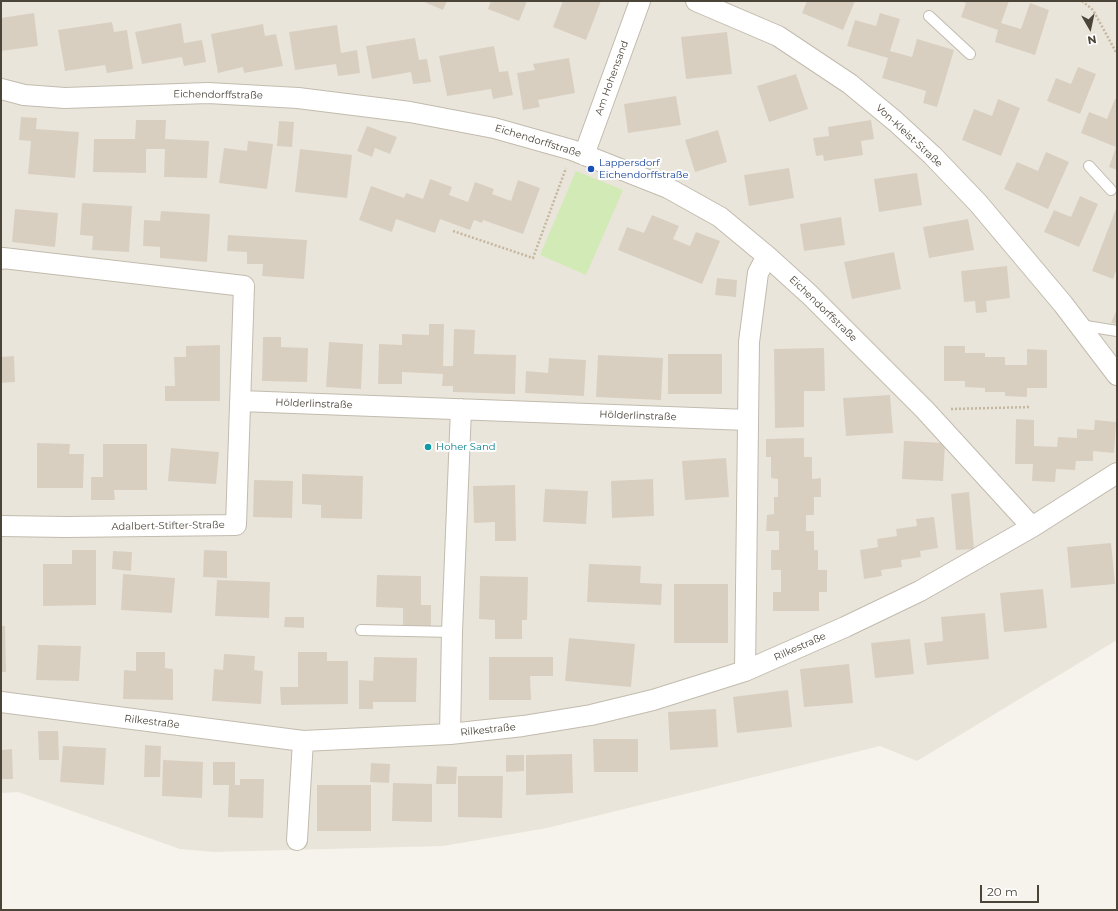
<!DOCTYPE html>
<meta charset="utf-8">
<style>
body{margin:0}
#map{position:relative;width:1118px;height:911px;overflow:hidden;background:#f6f3ec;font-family:Montserrat,sans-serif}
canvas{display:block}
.frame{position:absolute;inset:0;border:2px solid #4b4439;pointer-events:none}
.north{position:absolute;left:1070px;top:8px;width:40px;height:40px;-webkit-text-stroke:3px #fff;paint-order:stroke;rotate:171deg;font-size:11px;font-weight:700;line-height:16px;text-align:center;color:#4b4439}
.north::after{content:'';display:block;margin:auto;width:14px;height:18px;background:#4b4439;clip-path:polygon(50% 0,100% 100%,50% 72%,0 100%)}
.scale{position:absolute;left:980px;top:885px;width:59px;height:18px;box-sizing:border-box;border:2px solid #4b4439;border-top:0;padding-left:5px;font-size:12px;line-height:14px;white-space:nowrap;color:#4b4439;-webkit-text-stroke:3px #fff;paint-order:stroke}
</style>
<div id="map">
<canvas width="1118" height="911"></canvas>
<div class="frame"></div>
<div class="north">N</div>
<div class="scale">20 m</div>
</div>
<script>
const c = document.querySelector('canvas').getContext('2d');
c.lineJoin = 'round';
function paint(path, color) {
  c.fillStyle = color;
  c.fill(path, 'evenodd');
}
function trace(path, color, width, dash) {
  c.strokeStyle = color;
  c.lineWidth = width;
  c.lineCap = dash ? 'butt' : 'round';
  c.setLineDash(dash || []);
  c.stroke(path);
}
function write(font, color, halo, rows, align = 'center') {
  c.font = font + ' Montserrat,sans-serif';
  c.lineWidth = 4;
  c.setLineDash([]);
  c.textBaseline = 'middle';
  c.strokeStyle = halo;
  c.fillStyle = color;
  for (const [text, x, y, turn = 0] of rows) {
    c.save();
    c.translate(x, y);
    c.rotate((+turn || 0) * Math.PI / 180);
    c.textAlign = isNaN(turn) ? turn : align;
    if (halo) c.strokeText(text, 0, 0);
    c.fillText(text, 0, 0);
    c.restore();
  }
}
const residential = new Path2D(`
 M1,1H1117V640L917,761L880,746L547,828L443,846L214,852L180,849L18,792L1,793Z`);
const green = new Path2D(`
 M576,171L623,190L586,275L540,255Z`);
const building = new Path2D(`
 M422,1H447L443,10Z
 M491,1H527L519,21L488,9Z
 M563,1H601L586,40L553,27Z
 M807,1H855L843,30L802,13Z
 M960,1H1009L1001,23L1021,29L1030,3L1049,10L1035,55L995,42L998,30L961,17L966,3Z
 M34,13L38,46L1,51V18Z
 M880,13L900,19L890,51L912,57L917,39L954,50L937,107L923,103L926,91L882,78L888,58L847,46L855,20L876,26Z
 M112,22L114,32L127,30L133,69L107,73L105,65L65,71L58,30Z
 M181,23L184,43L202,40L206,62L184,66L182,57L142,64L135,32Z
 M263,24L265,36L276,34L283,66L244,73L243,67L218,73L211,34Z
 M337,25L341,53L357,50L360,73L338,76L336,64L295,70L289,32Z
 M727,32L732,74L686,79L681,37Z
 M415,38L419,60L427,59L431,82L413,84L411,72L372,79L366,46Z
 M494,46L499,72L508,71L513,95L493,99L491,89L447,96L439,56Z
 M569,58L575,93L538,100L540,107L523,110L517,73L535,70L533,64Z
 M1078,67L1096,74L1080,114L1047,101L1056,78L1071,84Z
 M796,74L808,109L769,122L757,86Z
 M676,96L681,125L628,133L624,104Z
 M998,99L1020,108L1001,156L962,140L974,109L992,116Z
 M1115,99H1117V170L1109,167L1116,147L1081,133L1089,112L1107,119Z
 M21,117L37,118L36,129L79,132L75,178L28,174L31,141L19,140Z
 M136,120H166L165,139L209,141L207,178L164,177L165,149H146V173L93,172L94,139H135Z
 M871,120L874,139L861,141L863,155L824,161L823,155L816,156L813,138L829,136L828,127Z
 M279,121L294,122L292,147L277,146Z
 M367,126L397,137L390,154L375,148L372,157L357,151Z
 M718,130L727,162L695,172L685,140Z
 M248,141L273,144L267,189L219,183L224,148L247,151Z
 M300,149L352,155L347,198L295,192Z
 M1046,152L1069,162L1048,209L1004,189L1017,162L1038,171Z
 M789,168L794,198L749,206L744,175Z
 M917,173L922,205L879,212L874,179Z
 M430,179L452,187L449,195L468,202L475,182L494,189L492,194L511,201L518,180L540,188L523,234L483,220L482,223L474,220L470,230L440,219L435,233L396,219L392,232L359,220L371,186L404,198L406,193L423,199Z
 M1080,196L1098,204L1079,247L1044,232L1054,210L1071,217Z
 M82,203L132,206L129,252L92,250L93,236L80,235Z
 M1117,206V268L1113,279L1092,271Z
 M15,209L58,213L55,247L12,242Z
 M161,211L210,214L207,262L160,258V247L143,246L144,220L160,221Z
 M652,215L679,226L673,239L690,246L696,232L720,241L702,284L618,250L627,227L644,233Z
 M841,217L845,245L804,251L800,224Z
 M968,219L974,250L929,258L923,227Z
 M228,235L307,240L304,279L262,276L263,264H247V252L227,251Z
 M894,252L901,289L852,299L844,262Z
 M1007,266L1010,298L986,301L987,312L976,313L975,301L964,302L961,271Z
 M717,278L737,280L736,297L715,295Z
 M1117,309V324L1111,323Z
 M429,324H444L443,366H453L454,329L475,330L474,354L516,355L515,394L453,392V386H442L443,374L402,372V384H378L379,344L402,345V334L429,335Z
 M263,337H281V347L308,348L307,382L262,381Z
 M329,342L363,344L361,389L326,387Z
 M220,345V401H165V386H175L174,357H186V346Z
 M944,346H965V353H985V357H1005V365H1027V349L1047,350V388H1027V397L1005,396V392H985V388L965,387V381H944Z
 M824,348L825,391H804V427L775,428L774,349Z
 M668,354H722V394H668Z
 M598,355L663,358L661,400L596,397Z
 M14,356L15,382L1,383V357Z
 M549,358L586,360L584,396L525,393L526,371L548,373Z
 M890,395L893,433L846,436L843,398Z
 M1016,419L1034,420V446L1057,447L1058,437L1077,438V429L1094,430L1095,420L1116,422L1114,453L1093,451V461H1076L1075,470L1056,469L1055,482L1032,481L1033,464H1015Z
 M804,438V457H812V479L821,478V497H814V515H806V531H814V550H818V570H827V592H819V611H773V592H781V570H771V550H779V531H766L767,515L774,514V497H778V479L771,478V457H766V439Z
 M904,441L945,443L943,481L902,479Z
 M37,443L70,444L69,454H84L83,488H37Z
 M103,444H147V490H114L115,500H91V477H103Z
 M171,448L219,452L216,484L168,481Z
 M726,458L729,497L685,500L682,461Z
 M302,474L363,476L362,519L321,518V505L302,504Z
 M653,479L654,516L612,518L611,481Z
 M254,480L293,481L292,518L253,517Z
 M515,485L516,541H495V522L474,523L473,486Z
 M545,489L588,491L586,524L543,522Z
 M969,492L974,549L956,550L951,494Z
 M934,517L938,548L920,551L921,557L901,560L902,567L881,570L882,576L864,579L860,550L878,547L877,539L897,536L896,529L917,526L916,519Z
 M1111,543L1115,584L1071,588L1067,547Z
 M72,550H96V605L43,606V564H72Z
 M204,550L227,551V578L203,577Z
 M113,551L132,552L131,571L112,569Z
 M589,564L641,566L640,583L662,584L661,605L587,602Z
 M123,574L175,578L172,613L121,610Z
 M377,575L421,576V605H431V628L403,627V608L376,607Z
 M480,576L528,577L527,620H522V639H495V620L479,619Z
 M217,580L270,582L269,618L215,616Z
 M674,584H728V643H674Z
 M1043,589L1047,628L1004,632L1000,593Z
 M985,613L989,659L927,665L924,643L943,641L941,617Z
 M285,617H304V628L284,627Z
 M1,626H5L6,672H1Z
 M569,638L635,644L631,687L565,681Z
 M910,639L914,674L875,678L871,643Z
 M38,645L81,646L79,681L36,680Z
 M136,652H165V668L173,669V700L123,699L124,670L136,671Z
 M298,652H327V661H348V704L281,705L280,687H298Z
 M224,654L255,656L254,670L263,671L261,704L212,701L214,669L223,670Z
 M374,657L417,658L416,702H373V709H359V680L373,681Z
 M489,657H553V676H530L531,700H489Z
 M849,664L853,703L804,707L800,669Z
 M788,690L792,727L737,733L733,697Z
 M716,709L718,747L670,750L668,712Z
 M38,731H58L59,760H39Z
 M593,739H638V772H594Z
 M145,745L161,746L160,777H144Z
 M1,746H2V750L12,749L13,779H1Z
 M63,746L106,748L104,785L60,782Z
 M572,754L573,793L526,795V755Z
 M506,755H524V771L506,772Z
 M163,760L203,762L202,798L162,796Z
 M213,762H235V785H240V779H264L263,818L228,817L229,785H213Z
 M371,763L390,764L389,783L370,782Z
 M437,766L457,767L456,784H436Z
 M458,776H503L502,818L458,817Z
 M393,783L432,784V822L392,821Z
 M317,785H371V831H317Z`);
const path = new Path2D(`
 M1082,1L1093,10L1117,54
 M453,231L533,258L566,168
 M951,409L1031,407`);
const service = new Path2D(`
 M929,16L970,54
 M1089,166L1111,190
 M1080,325L1117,331
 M361,630L452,632`);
const minor = new Path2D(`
 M696,1L778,36L850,84L895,121L932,155L978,203L1063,304L1117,375
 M1,89L24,95L65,98L208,93L298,98L410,112L494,128L572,150L668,188L720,217L767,256L810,295L925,410L1032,527
 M584,155L640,1
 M1,259L3,258L244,286L236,525L66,527L1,526
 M240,401L748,420
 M745,671L749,342L758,273L767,256
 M1,702L303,741L450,734L523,726L591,715L653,700L745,671L845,627L920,591L1032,527L1117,473
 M450,734L452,632L461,409
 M297,840L303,741`);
const markers = [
 [591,169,4,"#1a4fb4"],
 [428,447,4,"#0f9aa8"]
];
const streetNames = [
 ["Am Hohensand",612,78,-70],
 ["Eichendorffstraße",218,95,1],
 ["Von-Kleist-Straße",909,136,43],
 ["Eichendorffstraße",538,141,17],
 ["Eichendorffstraße",823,309,44],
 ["Hölderlinstraße",314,404,2],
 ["Hölderlinstraße",638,416,2],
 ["Adalbert-Stifter-Straße",168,526,-1],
 ["Rilkestraße",800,647,-24],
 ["Rilkestraße",152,722,7],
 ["Rilkestraße",488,730,-6]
];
const transitNames = [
 ["Lappersdorf",599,163],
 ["Eichendorffstraße",599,175]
];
const cultureNames = [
 ["Hoher Sand",436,447]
];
paint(residential, '#eae5da');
paint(green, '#d2eab5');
paint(building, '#d8cfc1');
trace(service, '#c2bbae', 12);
trace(minor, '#c2bbae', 22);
trace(path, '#c4b79f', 2.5, [2, 2]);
trace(service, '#fff', 10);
trace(minor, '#fff', 20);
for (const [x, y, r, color] of markers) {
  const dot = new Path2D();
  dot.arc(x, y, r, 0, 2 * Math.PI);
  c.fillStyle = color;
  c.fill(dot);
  trace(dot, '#fff', 1.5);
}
write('10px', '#4b4439', '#fff', streetNames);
write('10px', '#164399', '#fff', transitNames, 'left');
write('10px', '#0d838f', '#fff', cultureNames, 'left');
</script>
